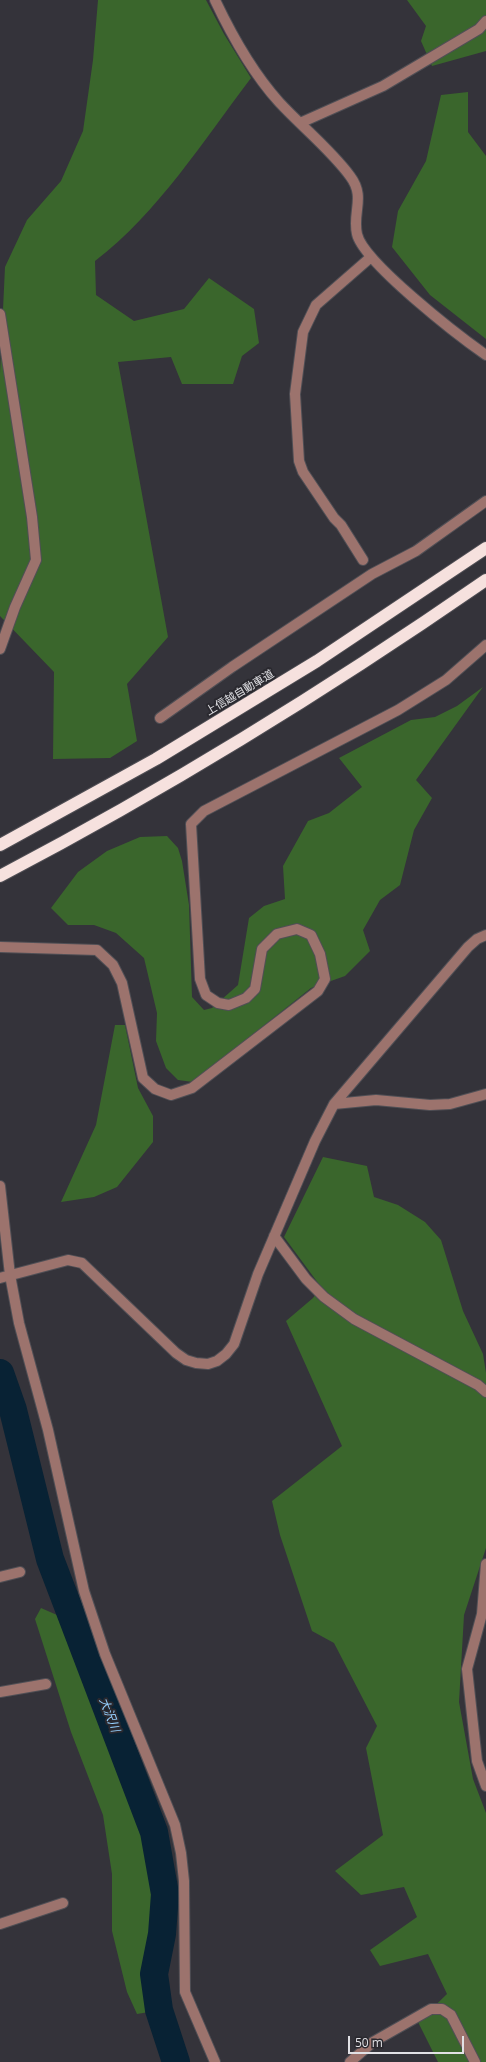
<!DOCTYPE html>
<meta charset="utf-8">
<style>
body{margin:0}
#map{position:relative;width:486px;height:2062px;overflow:hidden;background:#34333a;font-family:"Open Sans",sans-serif}
canvas{display:block}
.scale{position:absolute;left:348px;top:2036px;width:116px;height:18px;box-sizing:border-box;border:2px solid #e1e1e5;border-top:0;padding-left:5px;font-size:12px;line-height:14px;white-space:nowrap;color:#e1e1e5;-webkit-text-stroke:3px #2a292f;paint-order:stroke}
</style>
<div id="map">
<canvas width="486" height="2062"></canvas>
<div class="scale">50 m</div>
</div>
<script>
const c = document.querySelector('canvas').getContext('2d');
c.lineJoin = 'round';
function paint(path, color) {
  c.fillStyle = color;
  c.fill(path, 'evenodd');
}
function trace(path, color, width, dash) {
  c.strokeStyle = color;
  c.lineWidth = width;
  c.lineCap = dash ? 'butt' : 'round';
  c.setLineDash(dash || []);
  c.stroke(path);
}
function write(font, color, halo, rows, align = 'center') {
  c.font = font + ' "Open Sans","Noto Sans JP",sans-serif';
  c.lineWidth = 4;
  c.setLineDash([]);
  c.textBaseline = 'middle';
  c.strokeStyle = halo;
  c.fillStyle = color;
  for (const [text, x, y, turn = 0] of rows) {
    c.save();
    c.translate(x, y);
    c.rotate((+turn || 0) * Math.PI / 180);
    c.textAlign = isNaN(turn) ? turn : align;
    if (halo) c.strokeText(text, 0, 0);
    c.fillText(text, 0, 0);
    c.restore();
  }
}
const green = new Path2D(`
 M98,0H206L224,34L251,78C203,141 158,213 95,261L96,295L134,321L184,309L209,278L254,309L259,343L242,356L233,384H182L171,357L118,362L168,637L127,684L137,741L110,758L53,759L54,672L0,616V373L5,267L27,220L61,181L83,131L93,60Z
 M407,0H486V51L432,66L421,41L426,26Z
 M468,92V132L486,156V339L430,295L392,247L398,211L426,161L441,95Z
 M483,687L416,780L432,798L414,830L400,885L380,900L363,930L370,951L345,976L311,988L193,1082L178,1080L166,1068L156,1041L157,1013L144,958L116,933L94,925H68L51,908L78,872L107,851L140,837L167,836L178,848L182,861L189,905L192,997L204,1010L212,1008L238,985L249,918L264,906L285,899L283,866L308,821L329,813L362,787L339,758L411,720L435,717L457,706Z
 M115,1025H125L138,1088L153,1116V1142L117,1187L94,1197L61,1202L96,1125Z
 M323,1157L367,1166L374,1197L398,1205L425,1222L441,1240L463,1311L483,1354L486,1373V1548L464,1615L459,1702L473,1779L486,1813V2062H438L418,2022L447,1994L428,1954L380,1966L370,1950L417,1917L404,1887L361,1895L335,1871L383,1835L366,1748L377,1726L334,1643L312,1631L280,1535L272,1501L342,1446L286,1321L313,1298L321,1287L284,1237Z
 M41,1608L57,1615L142,1817L158,1883L157,1913L151,1947L149,2012L137,2014L127,1992L112,1931V1874L103,1815L71,1732L35,1619Z`);
const river = new Path2D(`
 M0,1373L13,1410L50,1559L154,1832L165,1894L162,1934L154,1974L159,2010L176,2062`);
const minor = new Path2D(`
 M215,0C232,36 252,72 279,102C302,127 330,149 350,176C366,197 352,212 357,234C363,262 460,337 486,355
 M300,123L383,86L479,29L486,21
 M0,314L32,517L36,560L15,607L0,649
 M363,560L341,525L334,518L303,472L299,461L295,394L303,332L316,305L371,257
 M160,718L232,667L372,574L416,551L486,501
 M0,947L97,950L113,965L122,983L143,1078L155,1089L171,1095L192,1088L318,991L325,979L320,954L311,935L297,929L277,934L262,949L255,989L246,998L229,1005L218,1003L206,995L200,979L191,824L204,811L398,710L446,680L486,645
 M334,1104L376,1100L430,1105L450,1104L486,1094
 M0,1186L10,1275L19,1323L48,1430L84,1591L105,1654L175,1825L181,1853L184,1881L185,1992L215,2062
 M274,1236L306,1279L324,1297L354,1319L478,1385L486,1392
 M0,1278L68,1260L82,1263L176,1353L186,1360L196,1363L208,1364L217,1361L226,1354L234,1344L258,1274L315,1141L334,1104L468,947L477,939L486,935
 M486,1564L482,1614L467,1669L477,1761L486,1786
 M0,1577L20,1572
 M0,1692L46,1684
 M0,1924L63,1903
 M350,2062L373,2042L431,2009H442L451,2015L475,2062`);
const highway = new Path2D(`
 M0,845L156,759L317,661L486,548
 M0,876C168,788 330,688 486,580`);
const streetNames = [
 ["上信越自動車道",240,693,-31]
];
const waterNames = [
 ["大沢川",109,1715,69]
];
paint(green, '#3a662c');
trace(river, '#082234', 28);
trace(minor, '#504f55', 12);
trace(highway, '#504f55', 14);
trace(minor, '#9c736d', 10);
trace(highway, '#f6e1de', 12);
write('11px', '#e1e1e5', '#2a292f', streetNames);
write('italic 12px', '#95d0fe', '#2a292f', waterNames);
</script>
